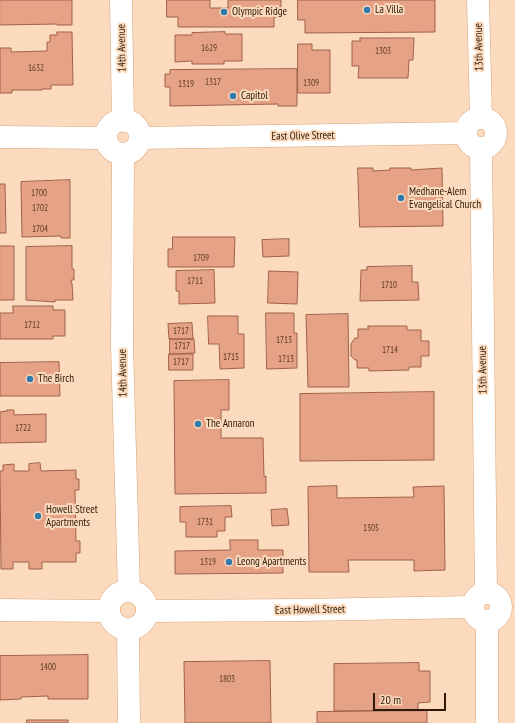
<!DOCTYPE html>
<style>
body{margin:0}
#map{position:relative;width:515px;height:723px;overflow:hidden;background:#fbdabd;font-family:"PT Sans Narrow",sans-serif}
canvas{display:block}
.scale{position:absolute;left:373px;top:693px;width:73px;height:18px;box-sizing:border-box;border:2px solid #2d1905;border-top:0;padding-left:5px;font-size:12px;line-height:14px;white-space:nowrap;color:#2d1905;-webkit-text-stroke:3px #fbdabd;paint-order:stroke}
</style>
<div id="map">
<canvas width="515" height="723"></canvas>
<div class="scale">20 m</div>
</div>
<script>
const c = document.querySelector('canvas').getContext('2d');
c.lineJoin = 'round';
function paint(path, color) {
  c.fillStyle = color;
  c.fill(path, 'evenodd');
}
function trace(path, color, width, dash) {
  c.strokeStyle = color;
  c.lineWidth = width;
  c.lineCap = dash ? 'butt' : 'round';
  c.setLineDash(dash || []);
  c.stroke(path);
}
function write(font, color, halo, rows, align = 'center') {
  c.font = font + ' "PT Sans Narrow",sans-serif';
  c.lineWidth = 4;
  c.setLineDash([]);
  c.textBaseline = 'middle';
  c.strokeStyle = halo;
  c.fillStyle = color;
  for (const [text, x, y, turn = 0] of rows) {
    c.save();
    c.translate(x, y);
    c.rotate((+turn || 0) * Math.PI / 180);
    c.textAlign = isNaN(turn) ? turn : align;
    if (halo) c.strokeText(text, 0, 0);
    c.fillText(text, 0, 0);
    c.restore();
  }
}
const building = new Path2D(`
 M0,0H72V25H57V24L0,25Z
 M167,0H210V8H228V0H281V17H274V27H178V17H167Z
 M298,0H435V32L305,33V20H298Z
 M57,32H72L73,85H51V89H42V90H12V93H0V48H11V52L47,51V42H50V35H57Z
 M225,32V34H242V61H224V64H192V61L175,62V35H192V33Z
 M360,38H414L413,60H409L408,78H358L359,66H352V41H360Z
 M298,44H312V50H330V93H298Z
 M297,69V106H278V104L170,106V87H165V74H170V70Z
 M358,168H373V171L390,170V168H411V170L442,168L443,226L360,227Z
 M70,180V238H61V236L22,237L21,182Z
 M0,184H5L6,233H0Z
 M173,237H235L234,267H168V249H172Z
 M289,239V256L263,257L262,240Z
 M0,246H14V300H0Z
 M72,246V269H74V280H71V283H72L73,300H55V302L26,300V247Z
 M412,266V282H418L419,300L360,301L361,270H367V267Z
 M214,270L215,303L179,304V291H176V271Z
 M269,271L298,272L297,304L268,303Z
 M13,306H53V310H65V336H53V339H0V313H13Z
 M266,313H294V333H297V368L267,369Z
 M348,314L349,387H308L306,315Z
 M208,316H238V334H244V368L220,369L219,344H209Z
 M192,323L193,339H169L168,324Z
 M368,326H407V330H421V341H429V356H421V367H409V370L369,371V368H357V360H355L351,356V344L355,338H358V329H368Z
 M170,339H194L195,353L170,354Z
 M169,354H193V370H169Z
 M59,362L60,396H0V363Z
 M229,380V410H221V438H263L264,477L266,476V493L175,494L174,381Z
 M434,392V460L300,461V394Z
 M7,410H14V415L46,414V442L0,443V412L7,411Z
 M40,463L41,471L76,470V479H79V490H75L76,541H80V553H76V562H42V569H29V562H13V569H1L0,471H3V465L14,464V471H29V464Z
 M337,486V498L414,497L413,487L444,486L445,570L414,571V560H348L349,572H309L308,487Z
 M231,506L232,517H225V531H217V537H186V522H180V507Z
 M287,509L289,525L272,526L271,510Z
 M230,540H258V550H283V573L175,574V551L230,550Z
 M88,655V699H48V696L21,697V699L0,700V656Z
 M270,661L271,723H185L184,662Z
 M419,663V671H430V702L418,703V710L334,711V664Z
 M427,711V723H317V712Z
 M27,720H68V723H27Z`);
const minor = new Path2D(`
 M121,0L123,121
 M478,0L481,118
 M466 133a15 15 0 1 1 30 0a15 15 0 1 1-30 0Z
 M106 137a17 17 0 1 1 34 0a17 17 0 1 1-34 0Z
 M0,137L106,138
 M140,138L466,133
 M481,148L486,593
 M123,154L122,345L129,591
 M109 610a19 19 0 1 1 38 0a19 19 0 1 1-38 0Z
 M473 607a14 14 0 1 1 28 0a14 14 0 1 1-28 0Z
 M0,610L109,611
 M147,611L303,610L472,607
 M487,622V723
 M128,629L129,723`);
const markers = [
 [367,10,4,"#2f7aad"],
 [224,12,4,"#2f7aad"],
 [233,96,4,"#2f7aad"],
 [401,198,4,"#2f7aad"],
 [30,379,4,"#2f7aad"],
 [198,424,4,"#2f7aad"],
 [38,516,4,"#2f7aad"],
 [229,562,4,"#2f7aad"]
];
const numberNames = [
 ["1629",209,48],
 ["1303",383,51],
 ["1632",36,68],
 ["1317",213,82],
 ["1309",311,83],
 ["1319",186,84],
 ["1700",39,193],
 ["1702",40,208],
 ["1704",40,229],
 ["1709",201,258],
 ["1711",195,281],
 ["1710",389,285],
 ["1712",32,325],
 ["1717",181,331],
 ["1713",284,340],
 ["1717",182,346],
 ["1714",390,350],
 ["1715",231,357],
 ["1713",286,359],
 ["1717",181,362],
 ["1722",23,428],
 ["1731",205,522],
 ["1305",371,528],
 ["1319",208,562],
 ["1400",48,667],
 ["1803",227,679]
];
const poiNames = [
 ["La Villa",375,10],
 ["Olympic Ridge",232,12],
 ["Capitol",241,96],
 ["Medhane-Alem",409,192],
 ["Evangelical Church",409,205],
 ["The Birch",38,379],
 ["The Annaron",206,424],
 ["Howell Street",46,510],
 ["Apartments",46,523],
 ["Leong Apartments",237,562]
];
const streetNames = [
 ["13th Avenue",479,47,-91],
 ["14th Avenue",122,48,-91],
 ["East Olive Street",303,136,-1],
 ["13th Avenue",483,370,-91],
 ["14th Avenue",123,373,-91],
 ["East Howell Street",310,610,-1]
];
paint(building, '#e6a287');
trace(building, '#a06249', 1);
trace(minor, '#daa475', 23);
trace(minor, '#fff', 22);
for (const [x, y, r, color] of markers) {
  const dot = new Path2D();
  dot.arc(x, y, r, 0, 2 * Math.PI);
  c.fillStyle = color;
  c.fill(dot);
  trace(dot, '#fbdabd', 1.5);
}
write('9px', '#5b3b26', null, numberNames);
write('11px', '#2d1905', '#fbdabd', poiNames, 'left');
write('11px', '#2d1905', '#fbdabd', streetNames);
</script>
